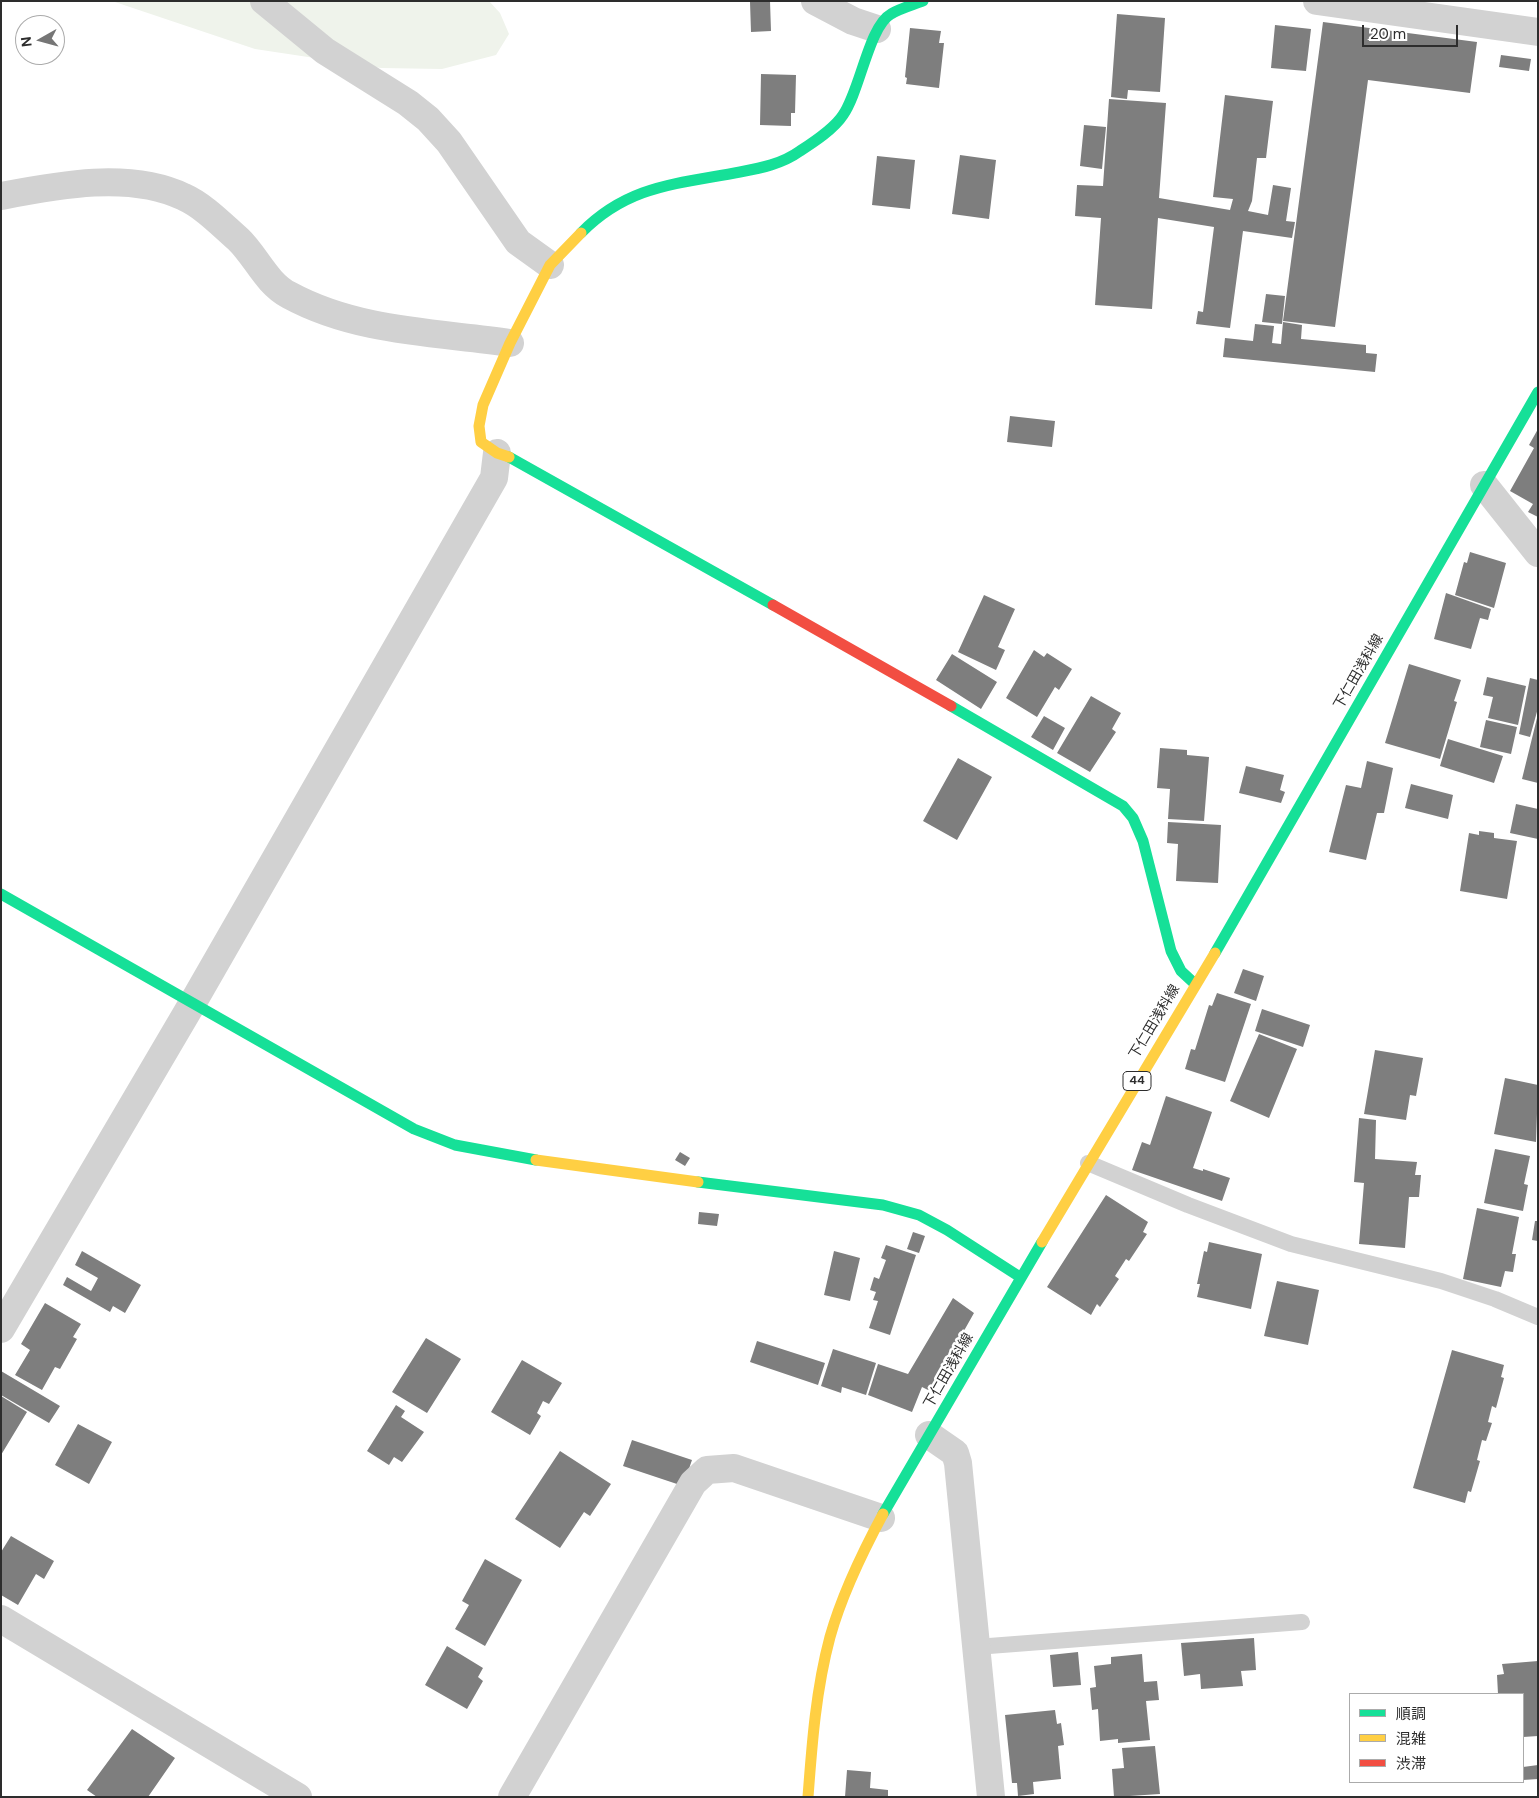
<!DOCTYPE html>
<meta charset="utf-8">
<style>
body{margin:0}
#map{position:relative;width:1539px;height:1798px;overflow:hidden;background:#fff;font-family:"DM Sans","Noto Sans JP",sans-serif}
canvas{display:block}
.frame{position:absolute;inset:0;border:2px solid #2d2d2d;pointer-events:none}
.legend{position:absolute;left:1349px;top:1693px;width:175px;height:90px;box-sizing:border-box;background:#fff;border:1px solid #ababab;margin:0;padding:6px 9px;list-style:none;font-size:15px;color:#2d2d2d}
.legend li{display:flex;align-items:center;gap:10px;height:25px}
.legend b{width:25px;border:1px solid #ababab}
.north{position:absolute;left:15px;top:15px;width:50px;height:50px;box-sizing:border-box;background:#fff;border:1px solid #ababab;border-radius:50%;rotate:263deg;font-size:14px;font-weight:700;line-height:20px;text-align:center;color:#2d2d2d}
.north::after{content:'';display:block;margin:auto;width:18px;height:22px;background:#767676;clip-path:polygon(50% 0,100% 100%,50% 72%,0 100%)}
.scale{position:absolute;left:1362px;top:25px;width:96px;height:22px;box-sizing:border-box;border:2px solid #2d2d2d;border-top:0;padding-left:6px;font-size:15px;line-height:18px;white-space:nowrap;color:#2d2d2d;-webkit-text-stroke:4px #fff;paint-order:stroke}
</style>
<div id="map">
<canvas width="1539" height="1798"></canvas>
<div class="frame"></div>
<ul class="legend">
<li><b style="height:6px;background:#16e098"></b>順調</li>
<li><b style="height:6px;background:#ffcf43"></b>混雑</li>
<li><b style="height:6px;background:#f24e42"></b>渋滞</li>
</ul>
<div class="north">N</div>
<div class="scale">20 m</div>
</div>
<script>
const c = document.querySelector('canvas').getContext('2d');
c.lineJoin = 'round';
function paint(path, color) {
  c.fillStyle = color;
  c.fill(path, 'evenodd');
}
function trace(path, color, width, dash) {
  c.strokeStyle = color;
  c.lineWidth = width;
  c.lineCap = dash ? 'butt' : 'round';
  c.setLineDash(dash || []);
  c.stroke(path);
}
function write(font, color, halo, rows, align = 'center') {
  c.font = font + ' "DM Sans","Noto Sans JP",sans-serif';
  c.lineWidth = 5;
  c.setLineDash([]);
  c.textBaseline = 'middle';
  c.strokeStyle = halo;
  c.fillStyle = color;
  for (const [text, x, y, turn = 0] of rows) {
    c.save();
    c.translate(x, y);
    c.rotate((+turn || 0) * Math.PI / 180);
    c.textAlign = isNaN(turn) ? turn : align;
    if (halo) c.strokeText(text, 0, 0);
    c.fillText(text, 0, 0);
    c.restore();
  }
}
const green = new Path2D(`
 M112,1H489L500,13L509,34L496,55L442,69L381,68L255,49Z`);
const building = new Path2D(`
 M770,1L771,31L751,32L750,2Z
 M1117,14L1165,18L1160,92L1128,90L1127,99L1111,97Z
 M1323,22L1477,42L1470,93L1368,80L1335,327L1283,321Z
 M1275,25L1311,29L1306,71L1271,68Z
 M910,28L941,31L939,43H944L939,88L906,84L907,78L905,77Z
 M1501,55L1531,59L1529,71L1499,67Z
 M761,74L796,75L795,113H791V126L760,125Z
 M1225,95L1273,101L1266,158H1257L1252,201L1248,211L1268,215L1273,185L1291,188L1286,221L1295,222L1292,238L1243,231L1230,328L1196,324L1198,311L1203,312L1214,227L1158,218L1152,309L1095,305L1101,218L1075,216L1077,185L1103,186L1109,99L1166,103L1159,198L1230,210L1233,199L1213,197Z
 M1084,125L1106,127L1102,169L1080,166Z
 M960,155L996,160L989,219L952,214Z
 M877,156L915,160L910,209L872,205Z
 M1266,294L1285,296L1282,324L1262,322Z
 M1283,322L1302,325L1301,339L1366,345V353L1377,354L1375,372L1223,357L1225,338L1253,341L1255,324L1274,326L1272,343L1281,344Z
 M1010,416L1055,421L1052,447L1007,442Z
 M1538,429V517L1528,512L1533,504L1510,491L1534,448L1529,445Z
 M1470,552L1506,563L1494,608L1455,595L1464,562L1467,563Z
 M1446,593L1491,609L1488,620L1480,618L1471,649L1434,639Z
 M984,595L1015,609L998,647L1005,650L996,670L958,652Z
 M1034,650L1044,657L1047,653L1072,669L1059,690L1055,687L1037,717L1006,698Z
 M952,654L997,682L981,709L936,680Z
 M1409,664L1461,680L1454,701L1457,702L1440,759L1385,743Z
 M1487,677L1526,686L1518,725L1488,718L1493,697L1483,695Z
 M1530,678L1538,680V708L1530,737L1519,734Z
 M1091,696L1121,713L1112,729L1116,732L1090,772L1057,753Z
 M1044,716L1065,728L1053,750L1031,737Z
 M1537,718H1538V783L1522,779Z
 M1486,720L1517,727L1511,754L1480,747Z
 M1448,739L1503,756L1494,783L1440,766Z
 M1160,748L1187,750V755L1209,757L1204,821L1168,819L1170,789L1157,788Z
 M958,758L992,777L957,840L923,821Z
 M1367,761L1393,768L1384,813H1377L1366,860L1329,852L1346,785L1361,788Z
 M1246,766L1284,775L1280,790L1285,792L1281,803L1239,793Z
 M1411,784L1453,795L1448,819L1405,808Z
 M1516,804L1538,809V839L1510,833Z
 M1168,822L1221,825L1218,883L1176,881L1178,844L1167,843Z
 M1479,831L1494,833V838L1517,841L1507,899L1460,891L1469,833L1479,835Z
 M1243,969L1264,976L1256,1001L1234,993Z
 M1217,993L1251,1004L1225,1082L1185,1069L1191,1049L1195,1050L1209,1005L1212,1006Z
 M1262,1009L1310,1025L1303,1047L1255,1031Z
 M1259,1034L1297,1049L1269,1118L1230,1101Z
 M1375,1050L1423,1058L1416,1096L1410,1095L1406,1120L1364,1114Z
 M1505,1078L1538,1085L1536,1142L1494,1134Z
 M1166,1096L1212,1112L1193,1168L1203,1171V1169L1230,1178L1222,1201L1132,1170L1142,1142L1150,1145Z
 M1359,1118L1376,1120L1375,1159L1417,1162L1415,1175H1421L1419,1197H1409L1405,1248L1359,1244L1364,1183L1354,1182Z
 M1495,1149L1530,1156L1524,1184L1528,1185L1523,1211L1484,1203Z
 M680,1152L690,1158L685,1166L675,1160Z
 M1106,1195L1148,1222L1143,1232L1147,1234L1129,1261L1126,1259L1115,1276L1119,1279L1100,1307L1097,1304L1091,1315L1047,1287Z
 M1477,1208L1519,1217L1512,1254H1516L1513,1272L1505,1271L1501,1287L1463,1279Z
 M699,1212L719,1214L717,1226L698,1224Z
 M1535,1221H1538V1241L1532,1240Z
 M913,1232L925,1236L919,1253L907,1249Z
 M1209,1242L1262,1254L1251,1309L1197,1297L1200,1284H1197L1204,1251L1207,1252Z
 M886,1245L916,1255L890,1335L869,1328L878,1301L873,1300L876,1292L870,1290L874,1277L879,1279L886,1260L881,1258Z
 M82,1251L141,1285L125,1313L113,1306L110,1312L63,1285L67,1277L91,1291L98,1278L75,1265Z
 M834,1251L860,1258L850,1301L824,1295Z
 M1277,1281L1319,1290L1308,1345L1264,1336Z
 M953,1298L974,1313L930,1391L922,1387L912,1412L868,1395L878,1364L908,1374Z
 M45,1303L81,1324L73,1337L77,1339L60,1369L55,1367L42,1390L15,1375L30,1350L21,1344Z
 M426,1338L461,1359L427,1413L392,1392Z
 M757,1341L825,1363L818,1385L750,1362Z
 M833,1349L876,1363L866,1395L842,1387L841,1393L821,1386Z
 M1452,1350L1504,1365L1501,1377L1504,1378L1496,1408L1492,1406L1488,1422L1492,1423L1486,1441L1482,1440L1477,1460L1480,1461L1471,1492L1468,1491L1465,1503L1413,1488Z
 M522,1360L562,1383L549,1404L543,1401L537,1413L541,1416L530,1435L491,1412Z
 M1,1371L60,1406L49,1423L1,1395Z
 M1,1396L27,1412L1,1455Z
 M396,1405L405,1411L401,1417L424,1432L402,1462L394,1457L389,1465L367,1451Z
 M78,1424L112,1442L89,1484L55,1465Z
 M632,1440L692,1460L683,1486L623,1466Z
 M560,1451L611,1484L590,1516L584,1512L560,1548L515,1519Z
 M11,1536L54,1561L44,1579L36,1574L18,1605L1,1595V1552Z
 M485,1559L522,1580L485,1646L455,1629L469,1605L462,1601Z
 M1254,1638L1256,1670L1241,1671L1243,1686L1201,1689L1200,1674L1184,1676L1181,1643Z
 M447,1646L483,1668L478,1677L483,1681L467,1709L425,1685Z
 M1078,1652L1081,1685L1053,1687L1050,1655Z
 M1142,1654L1144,1682L1157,1681L1159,1700L1146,1701L1150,1740L1118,1743V1739L1100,1741L1098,1709L1092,1710L1090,1688L1096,1687L1094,1666L1111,1664V1657Z
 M1538,1661V1736L1523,1737V1694H1498L1497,1675L1504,1674L1502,1664Z
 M1055,1710L1057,1724L1061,1723L1064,1745L1058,1746L1061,1779L1033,1782L1034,1794L1018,1796L1017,1783H1012L1005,1715Z
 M132,1729L175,1758L148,1797H97L87,1790Z
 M1155,1746L1160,1794L1114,1797L1112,1769L1124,1768L1122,1748Z
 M1538,1765V1779L1523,1780V1767Z
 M847,1770L871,1772L870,1788L888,1790V1797H845Z`);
const lane = new Path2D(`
 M1088,1163L1188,1205L1291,1244L1441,1281L1495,1299L1538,1317
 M976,1647L1302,1622`);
const street = new Path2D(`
 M264,1L325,51L408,103L428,119L449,142L518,242L550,265
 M815,1L853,21L877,29
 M1317,1L1538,32
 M1,196C58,185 130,171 184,197C204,206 222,225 238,239C256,256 266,283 289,295C357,332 435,332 510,343
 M1484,485L1538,553
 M1,1329L192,1004L494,478L497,453
 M929,1435L955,1453L958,1463L991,1797
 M1,1619L298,1797
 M512,1797L693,1483L707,1470L734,1468L881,1518`);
const fast = new Path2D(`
 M581,233C628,185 677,184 740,172C761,168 782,164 800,151C814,142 834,129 843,115C860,91 869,26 891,14C901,8 913,5 923,1
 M509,457L773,605
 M951,706L1123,806L1133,818L1143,841L1171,951L1181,971L1195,984
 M1,894L414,1129L455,1145L536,1160
 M1215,953L1538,392
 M698,1182L883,1205L919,1215L947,1230L1020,1277
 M883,1514L1042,1242`);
const slow = new Path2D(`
 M509,457L497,453L481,442L479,426L483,405L510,343L550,265L581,233
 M536,1160L698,1182
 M1042,1242L1215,953
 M808,1797C812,1743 816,1689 830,1637C842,1594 862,1553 883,1514`);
const jam = new Path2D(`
 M773,605L951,706`);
const shields = [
 [1137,1081,28]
];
const shieldNames = [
 ["44",1137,1081]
];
const streetNames = [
 ["下仁田浅科線",1359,672,-60],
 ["下仁田浅科線",1155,1022,-59],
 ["下仁田浅科線",949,1371,-60]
];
paint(green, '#eff3eb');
paint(building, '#7e7e7e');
trace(lane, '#d2d2d2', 16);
trace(street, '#d2d2d2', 28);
trace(fast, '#16e098', 11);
trace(slow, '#ffcf43', 11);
trace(jam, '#f24e42', 11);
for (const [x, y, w] of shields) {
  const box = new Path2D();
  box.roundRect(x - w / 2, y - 9.5, w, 19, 4);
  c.fillStyle = '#fff';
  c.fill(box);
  trace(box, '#2d2d2d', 1);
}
write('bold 12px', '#2d2d2d', null, shieldNames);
write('14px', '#2d2d2d', '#fff', streetNames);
</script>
